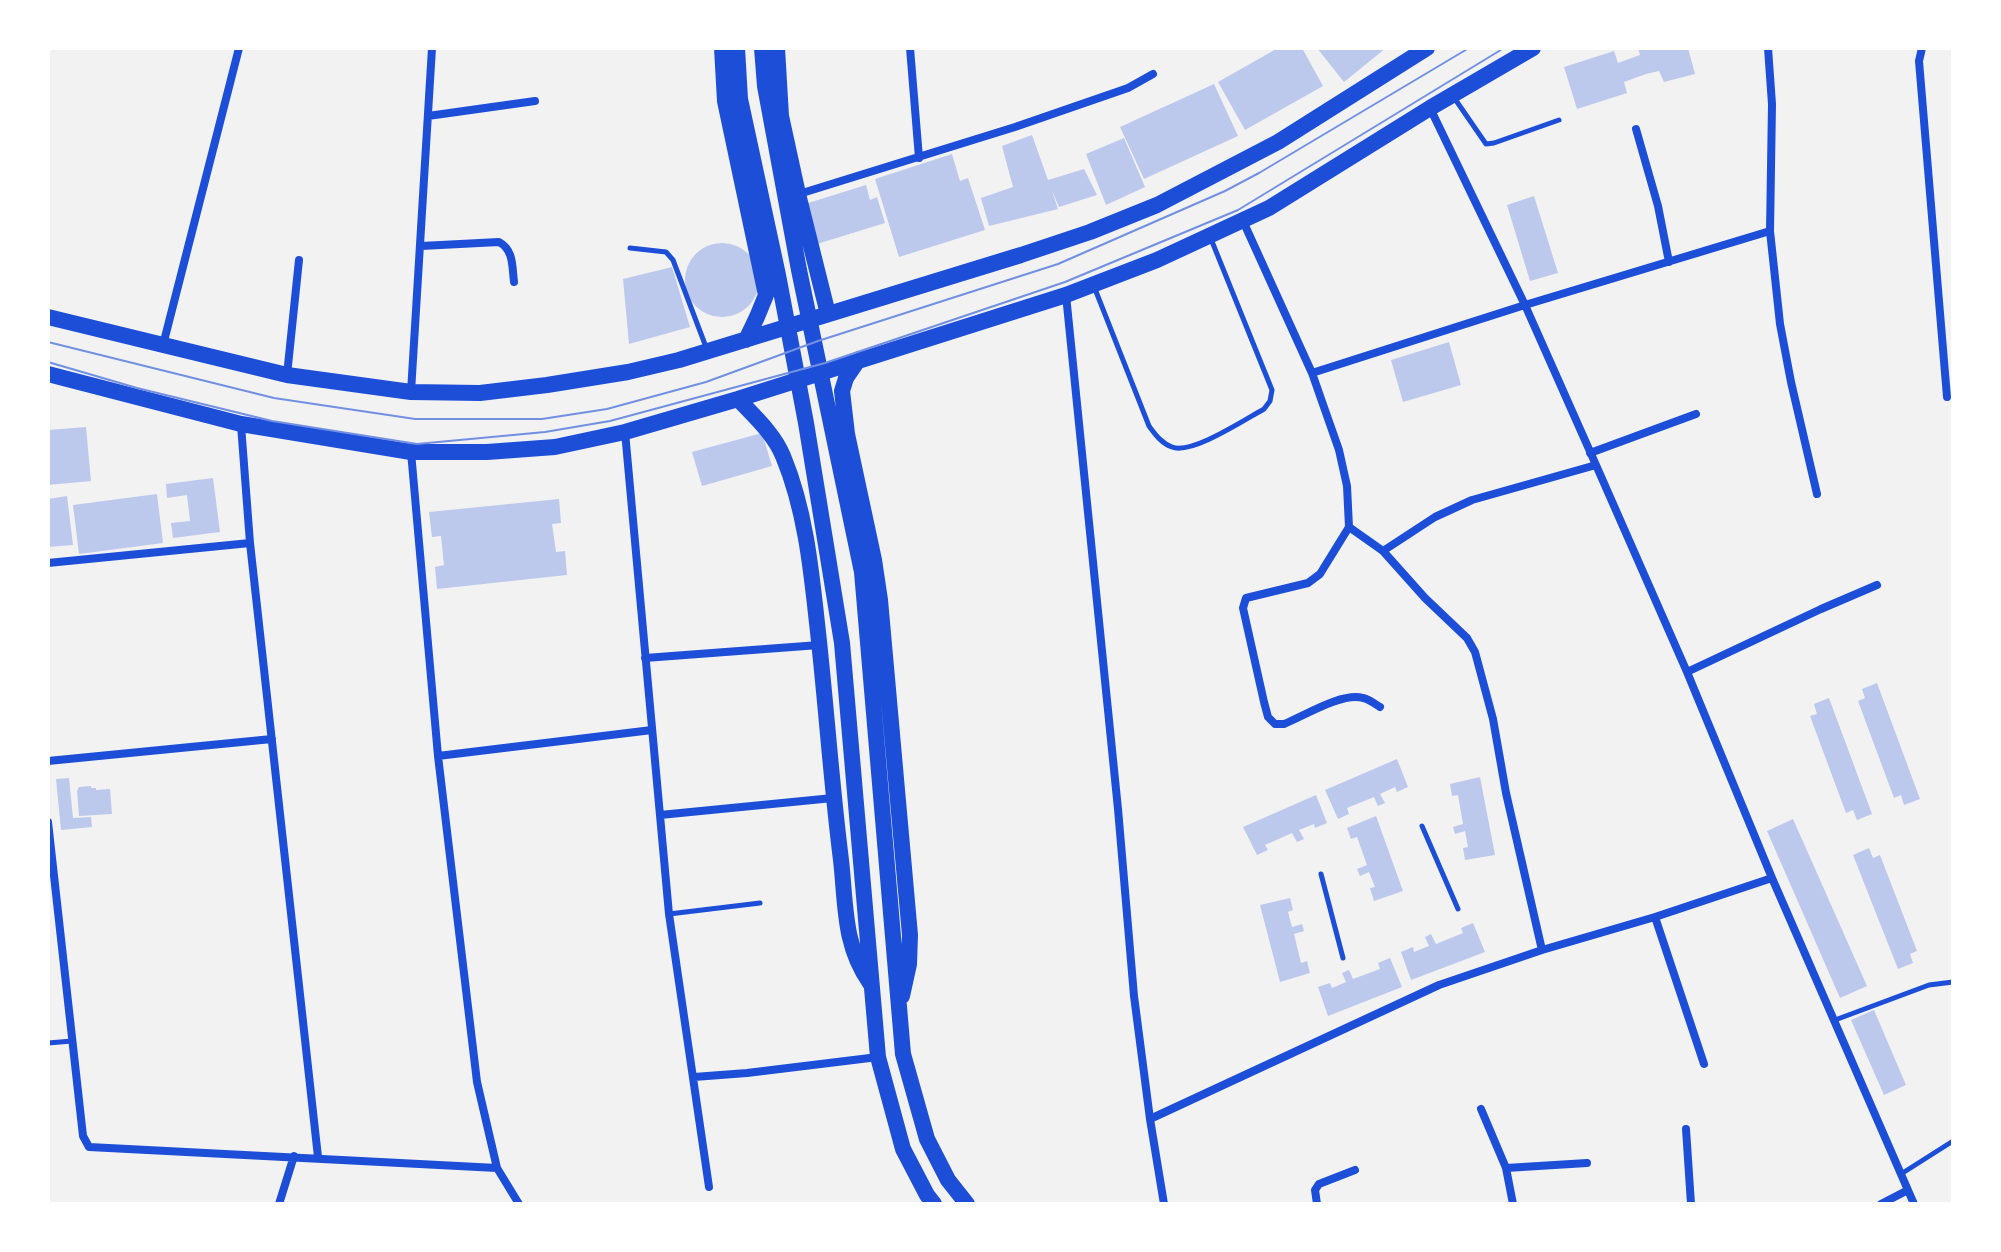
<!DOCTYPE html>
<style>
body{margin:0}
#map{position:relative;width:2001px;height:1252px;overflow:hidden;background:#f2f2f2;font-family:"Roboto Condensed",sans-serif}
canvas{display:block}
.frame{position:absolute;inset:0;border:50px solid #fff;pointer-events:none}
</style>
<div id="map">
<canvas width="2001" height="1252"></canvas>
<div class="frame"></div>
</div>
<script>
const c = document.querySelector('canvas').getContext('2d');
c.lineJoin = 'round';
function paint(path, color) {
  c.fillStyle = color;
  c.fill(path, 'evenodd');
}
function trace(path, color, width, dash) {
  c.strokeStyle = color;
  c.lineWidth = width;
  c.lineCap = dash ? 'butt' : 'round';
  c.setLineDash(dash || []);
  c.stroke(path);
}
const building = new Path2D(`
 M1278,48H1302L1323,86L1245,130L1218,82Z
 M1317,48H1386L1344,82Z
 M1638,48H1688L1695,74L1664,82L1659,71L1646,74L1624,82L1627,93L1577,109L1564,67L1614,51L1618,63L1640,55Z
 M1214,84L1238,136L1144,179L1120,127Z
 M1032,135L1048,180L1084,169L1097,195L1059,207L1052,191L1058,209L989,226L981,198L1013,187L1002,146Z
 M1124,138L1145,187L1106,205L1086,154Z
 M952,154L960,181L968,178L985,230L899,257L875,179Z
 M866,185L870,200L877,197L885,223L817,244L805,204Z
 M1534,196L1558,273L1530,281L1507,205Z
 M685 280a37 37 0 1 1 74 0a37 37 0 1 1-74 0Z
 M672,267L690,327L629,344L623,279Z
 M1449,342L1461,385L1403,402L1391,360Z
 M86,427L91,481L48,485V430Z
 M762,433L772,466L702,486L692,452Z
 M213,478L220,532L173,538L171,523L190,521L187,495L167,498L166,484Z
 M157,494L163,543L79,554L73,505Z
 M67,496L73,545L48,547V499Z
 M559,499L561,523L552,524L556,552L565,551L567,575L437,589L435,567L444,565L441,536L432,537L429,512Z
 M1877,683L1920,799L1904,805L1901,795L1894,798L1858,701L1865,698L1862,689Z
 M1829,698L1872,814L1857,820L1853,810L1846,813L1810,716L1817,714L1814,704Z
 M1397,759L1408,787L1397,792L1395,787L1380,794L1385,803L1378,806L1374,797L1347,808L1349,814L1338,819L1325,790Z
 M1480,777L1495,855L1465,860L1463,848L1468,847L1465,831L1455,834L1453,827L1463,824L1458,795L1452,796L1450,784Z
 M69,778L73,818L91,817L92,827L61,830L56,779Z
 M91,786V788H96V790L110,789L112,814L79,816L77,791L79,787Z
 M1316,795L1327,823L1315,828L1314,824L1299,830L1304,839L1297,842L1292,833L1265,845L1268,850L1257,855L1243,827Z
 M1376,816L1403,891L1374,901L1370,888L1375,887L1369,872L1360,876L1357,869L1367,865L1357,837L1351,839L1347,828Z
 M1793,819L1867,986L1840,998L1767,831Z
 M1869,848L1873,858L1880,855L1917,951L1910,954L1913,963L1898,969L1853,855Z
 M1290,898L1293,910L1288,912L1292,927L1302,924L1304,931L1294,934L1301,963L1307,961L1310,973L1280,982L1260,905Z
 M1473,923L1485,952L1411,980L1401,952L1413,947L1414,952L1429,946L1425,937L1431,934L1436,944L1463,933L1461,928Z
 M1390,958L1402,987L1328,1016L1318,987L1330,983L1332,988L1346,982L1342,973L1349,970L1353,979L1380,969L1378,963Z
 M1874,1010L1906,1085L1884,1095L1851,1020Z`);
const service = new Path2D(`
 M1455,99L1486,144L1494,143L1559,120
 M630,248L666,252L673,260L706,347
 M1095,289L1149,426C1155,434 1161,443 1172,447C1191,455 1244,420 1264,409L1270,401L1272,390L1211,239
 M1422,826L1458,909
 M1321,874L1343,958
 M669,914L760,903
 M1835,1020L1929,985L1953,982
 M48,1043L72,1041
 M1901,1174L1953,1141`);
const minor = new Path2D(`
 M910,48L919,158
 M1768,48L1772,104L1770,231L1780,324L1791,382L1817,494
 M1922,48L1919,61L1947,397
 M1430,108L1525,305L1596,465L1687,672L1772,878L1914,1204
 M428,116L535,101
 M1636,129L1658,206L1669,262
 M799,194L1015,127L1128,88L1153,74
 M1243,221L1312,373L1339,450L1347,486L1349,527L1383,551L1425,598L1467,638L1475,652L1493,719L1506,793L1542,950
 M421,246L499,242C514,250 512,267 514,282
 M1066,295L1118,809L1134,996L1150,1119L1164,1204
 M163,345L239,48
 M1312,373L1525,305L1770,231
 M287,375L299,260
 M411,392L432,48
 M241,425L250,543L318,1157
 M625,432L669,914L709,1187
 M411,452L438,756L477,1082L497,1168L519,1204
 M1590,453L1696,414
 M1349,527L1320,574L1308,583L1246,598L1243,608L1264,702L1268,717L1275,724H1284C1304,716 1342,692 1363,698C1369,699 1375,704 1380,707
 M1383,551L1435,517L1472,500L1596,465
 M48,563L250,543
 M645,658L819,645
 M1687,672L1821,609L1877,585
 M438,756L652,730
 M48,761L272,739
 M660,815L833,798
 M48,822L83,1136L89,1147L497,1168
 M1655,917L1704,1064
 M694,1077L747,1073L878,1057
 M1481,1109L1506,1168
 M1150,1119L1439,985L1542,950L1655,917L1772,878
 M1686,1129L1691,1204
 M279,1204L294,1156
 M1317,1204L1315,1190L1319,1184L1355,1170
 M1513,1204L1506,1168L1587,1163
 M1881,1204L1908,1190`);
const primary = new Path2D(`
 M722,48L725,101L766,295L757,317L746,340
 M737,48L740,99L778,275L806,423L842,643L878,1057L903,1149L927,1195L934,1204
 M762,48L765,86L799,270L862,572L903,1054L927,1139L948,1180L967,1204
 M777,48L781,116L798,194L828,314
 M48,317L287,375L411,392L480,393L547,385L628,372L679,360L1021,255L1090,232L1157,205L1278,142L1427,48
 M859,359L846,378L842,391L847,434L874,560L880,600L910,935L909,964L902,996
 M48,374L241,424L411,452H487L555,447L625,432L738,399L1066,295L1157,260L1269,208L1430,108L1533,48
 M738,399C755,417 774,434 783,456C805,509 811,567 817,623C826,702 831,781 841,860C846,904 843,945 870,983`);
const tram = new Path2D(`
 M48,342L274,398L415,419H542L607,409L706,382L818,341L1058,264L1225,191L1259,173L1469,48
 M48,362L137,388L272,421L417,444L545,432L610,421L825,363L1065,282L1238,210L1504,48`);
paint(building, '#bdc9ec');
trace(service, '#1d4ed8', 5);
trace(minor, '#1d4ed8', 8);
trace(primary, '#1d4ed8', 16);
trace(tram, '#7290e2', 2);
</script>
